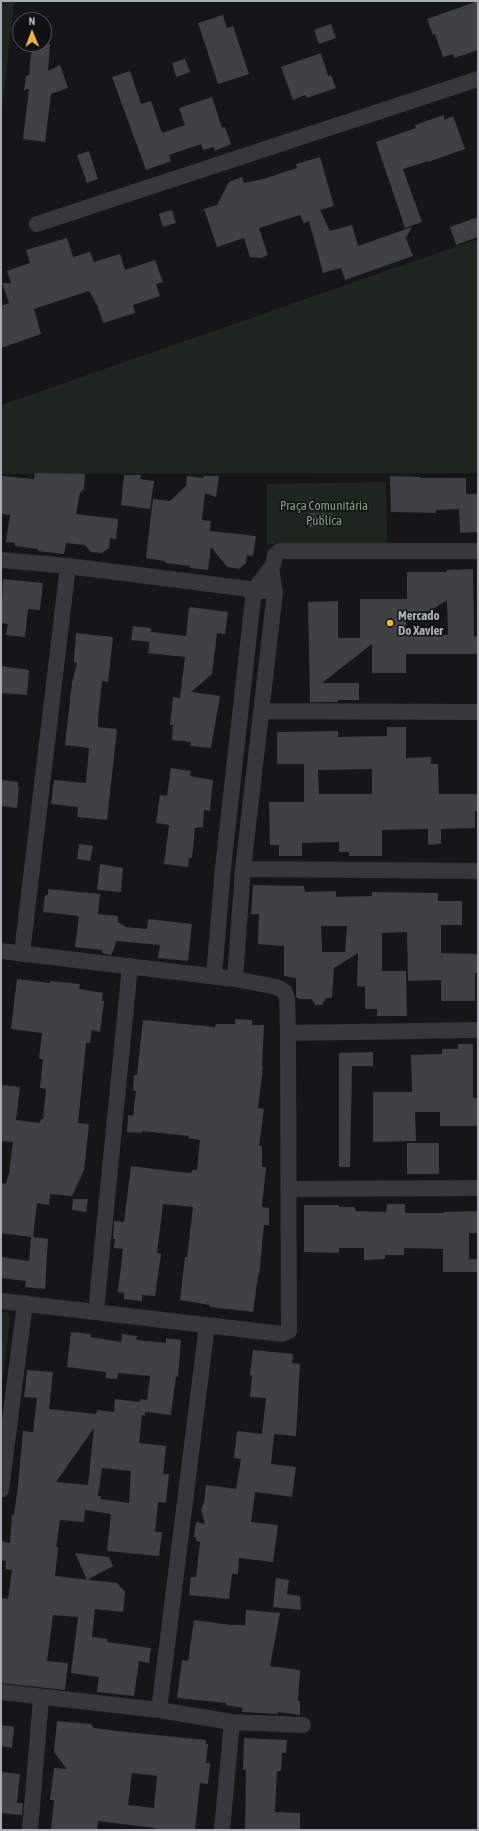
<!DOCTYPE html>
<meta charset="utf-8">
<style>
body{margin:0}
#map{position:relative;width:479px;height:1831px;overflow:hidden;background:#161618;font-family:"Asap Condensed",sans-serif}
canvas{display:block}
.frame{position:absolute;inset:0;border:2px solid #a8adb8;pointer-events:none}
.north{position:absolute;left:12px;top:12px;width:40px;height:40px;box-sizing:border-box;background:#111113;border:1px solid #4d4f55;border-radius:50%;rotate:359deg;font-size:11px;font-weight:700;line-height:16px;text-align:center;color:#a8adb8}
.north::after{content:'';display:block;margin:auto;width:14px;height:18px;background:#f2b134;clip-path:polygon(50% 0,100% 100%,50% 72%,0 100%)}
</style>
<div id="map">
<canvas width="479" height="1831"></canvas>
<div class="frame"></div>
<div class="north">N</div>
</div>
<script>
const c = document.querySelector('canvas').getContext('2d');
c.lineJoin = 'round';
function paint(path, color) {
  c.fillStyle = color;
  c.fill(path, 'evenodd');
}
function trace(path, color, width, dash) {
  c.strokeStyle = color;
  c.lineWidth = width;
  c.lineCap = dash ? 'butt' : 'round';
  c.setLineDash(dash || []);
  c.stroke(path);
}
function write(font, color, halo, rows, align = 'center') {
  c.font = font + ' "Asap Condensed",sans-serif';
  c.lineWidth = 3;
  c.setLineDash([]);
  c.textBaseline = 'middle';
  c.strokeStyle = halo;
  c.fillStyle = color;
  for (const [text, x, y, turn = 0] of rows) {
    c.save();
    c.translate(x, y);
    c.rotate((+turn || 0) * Math.PI / 180);
    c.textAlign = isNaN(turn) ? turn : align;
    if (halo) c.strokeText(text, 0, 0);
    c.fillText(text, 0, 0);
    c.restore();
  }
}
const green = new Path2D(`
 M1,1H14L1,118Z
 M478,239V473L1,474V405Z
 M386,482L387,543L267,544V484Z
 M1,1311L7,1312L10,1317L1,1396Z`);
const building = new Path2D(`
 M478,1V50L454,58L453,54L443,57L435,34L433,35L427,19Z
 M223,15L227,28L233,26L249,74L218,84L198,23Z
 M331,24L336,38L319,44L314,30Z
 M32,44H50L48,71L60,65L68,88L51,94L45,142L23,139L29,89L24,90L26,76L29,75Z
 M321,53L328,76L331,75L336,88L307,98L305,95L293,100L281,67Z
 M185,59L190,72L176,77L172,63Z
 M130,71L141,104L151,101L162,133L185,125L179,108L212,97L222,128L225,127L231,144L215,151L214,147L203,150L201,144L169,155L171,161L146,170L112,77Z
 M444,115V120L453,116L465,149L428,162V161L403,169L422,222L405,228L376,142L416,128L415,125Z
 M89,151L98,179L87,183L77,155Z
 M320,157L334,206L320,210L330,231L352,225L358,246L412,227L406,238L413,256L345,280L341,268L323,273L309,221L304,223L300,215L259,228L268,255L261,258L250,257L244,238L217,247L204,209L217,205L229,182L242,177L244,183L263,179L297,168L296,164Z
 M172,210L176,223L163,227L159,214Z
 M478,217V237L456,245L450,227Z
 M67,238L73,257L90,252L94,262L120,254L125,270L155,260L163,282L156,284L160,296L133,305L135,313L103,323L98,307L89,291L34,309L41,334L1,348V306L9,303L2,283H11L7,271L30,263L26,250Z
 M35,473L85,474L84,489L80,493L76,514L118,519L116,539L110,538L109,548L102,553L91,552L85,545L66,543L64,554L38,551V549L15,546V543L6,542L10,515L1,514V476L34,479Z
 M124,475H141L140,479L154,481L150,509L121,505Z
 M187,476L203,478L204,476H219L216,497L205,493L202,520L211,521L210,531L256,536L253,556L247,555L246,563L239,569L227,567L211,547L208,570L190,568V566L165,563V561L146,558L153,499L170,501L186,486Z
 M390,476L420,477V478H466V494H478V532L460,533L459,509L436,510V513L391,512Z
 M309,513H332L331,526L309,527Z
 M473,569L474,636L478,637V654H406V673H372V644L322,683H359V700H338V702H310L308,602L338,601V638H360V599H407V572H447L446,570ZM447,600L448,635H406V613L430,611Z
 M3,579L43,583L40,610L28,609L25,637L6,635L8,624L1,623Z
 M189,607L228,612L225,634L217,633L212,674L191,692L220,696L211,748L190,746L191,742L172,740L173,725H170L173,697L180,698L185,657L148,653L151,632L186,636Z
 M133,626L151,628L150,642L131,640Z
 M76,633L113,637L108,682L102,681L98,719V727L117,729L107,820L77,817L78,807L51,804L54,780L86,783L89,748L65,745L72,683L77,663L74,662Z
 M1,666L29,670L27,695L1,693Z
 M387,727H406V758L431,757V764H438L439,794H478V811H475V828L441,829V844L428,845V829L382,830V856H349V852H339V842L302,843V856H279V845H270L269,802H304V764H277V732L338,731V737L387,736ZM372,769V794H319L318,770Z
 M171,768L191,771L190,776L213,780L210,811L204,810L203,827L195,828L192,858H189L188,867L164,864L169,825L156,823L160,795L167,796Z
 M1,780L18,782V786L19,787L17,808L1,806Z
 M79,844L93,846L90,861L77,859Z
 M100,864L123,868L121,892L97,890Z
 M253,885L304,886L305,892L336,891V897L372,896V892L438,893V901H462V925H441V953L478,954V973H475V1001H441V980L408,981L407,932L382,933V971H406L407,1016H377V1009H365V987L357,986L358,953L334,968L332,998H326L322,1005H315L312,999H299L296,997V978L284,976V946L258,944L259,914H251ZM321,926H347L345,952H322Z
 M48,889L100,894L98,914L118,916V922L126,927L147,929L148,919L192,924L188,961L158,958L160,945L116,941L115,946L111,955L102,953V950L75,947L79,916L43,912L45,895H48Z
 M17,979L50,983V981L80,984L79,989L103,993L102,1001H104L100,1032L92,1030L90,1043H86L78,1123L89,1124L84,1170L72,1196L50,1194L49,1205L37,1203L33,1237L48,1239L45,1289L25,1287L26,1281L1,1278V1257L29,1261L31,1237L1,1233V1183L6,1184L9,1173L13,1142L1,1141V1085L20,1087L16,1120L40,1123L41,1119H43L46,1089L40,1088L43,1059H39L42,1033L11,1029Z
 M235,1019L252,1020V1025H264L262,1067H263L258,1108L264,1109L259,1146H262V1167H266L262,1207L269,1208V1225H264L259,1276L258,1275L253,1312L210,1307V1305L180,1300L185,1257H187L193,1207L163,1204L157,1253L161,1254L155,1296L142,1295V1301L124,1299V1293L118,1292L123,1249L114,1248L115,1239H113L114,1221L124,1222L131,1166L188,1173L192,1172V1170H197L200,1140L188,1138L189,1136L142,1131V1133L127,1132L128,1115L133,1116L136,1091L133,1090L134,1075H137L143,1020L215,1027L216,1024H235Z
 M458,1044H473V1098H478V1126H440V1112H415L416,1141L373,1142V1092H412L411,1055L442,1054V1049H458Z
 M373,1052V1066H352L350,1167H339V1053Z
 M407,1143H439V1174H407Z
 M73,1199H88L86,1212L72,1210Z
 M387,1204H405V1213H444V1212L478,1211V1233H469V1259H478V1272H443V1249L404,1248V1255H385V1259L364,1260V1248H339V1253L304,1252V1205H339V1207H355V1211L386,1212Z
 M71,1332L91,1334L90,1337L121,1342L122,1334L137,1336L136,1340L166,1343V1338L181,1340L178,1377L176,1376L171,1415L145,1412V1416L142,1415L139,1443L166,1446L163,1474H169L166,1503L158,1502L155,1532H162L159,1556L107,1551L111,1514L85,1510L84,1522L60,1520L56,1547H58L55,1576L117,1583L125,1592L123,1612L95,1609L92,1637L108,1639L107,1642L151,1648L149,1663L139,1661L134,1696L97,1692L99,1677L71,1673L78,1617L53,1615L47,1661L68,1663L65,1690L1,1683V1598L8,1599L12,1570L5,1569L6,1561L1,1560V1541L10,1543L12,1515H14L18,1486L23,1431L33,1432L37,1398L24,1397L27,1370L53,1372L49,1409L96,1414L97,1410L114,1412L115,1399L140,1402V1399L147,1400L150,1376L118,1373L117,1379L106,1378V1372L67,1367ZM94,1428L88,1485L56,1482ZM102,1468L131,1471L129,1503L100,1499L101,1496H98Z
 M253,1350L293,1354L292,1363L300,1364L296,1436L274,1434L271,1464L296,1467L292,1497L255,1492L251,1522L278,1525L273,1562L239,1558L238,1574H232L229,1599L189,1595L191,1577H196L200,1542L196,1541V1537H194L196,1522L205,1524L201,1509L204,1503L206,1485L236,1489L241,1459L234,1458L237,1431L262,1434L266,1398L250,1397L252,1376L250,1375Z
 M75,1553L109,1557L113,1566L87,1580Z
 M276,1578L289,1580L287,1594L300,1596L301,1610L273,1607Z
 M246,1610L280,1613L270,1666L300,1670L298,1701H300V1715L278,1712V1714L242,1712L243,1708L226,1705V1703L177,1698L182,1660L188,1661L194,1620L231,1625H245Z
 M57,1721L91,1724L94,1728L126,1732L206,1740V1744H208L206,1763H210L208,1784L200,1783L195,1830H155V1828L98,1821L97,1830H51L54,1800H50L54,1768L67,1769L54,1752ZM132,1773L157,1776L154,1808L128,1805Z
 M1,1725L14,1727L12,1748L1,1746Z
 M244,1738L287,1740L286,1753H282L281,1771H277L275,1812L300,1813V1830H245L246,1770H243Z
 M1,1772L20,1774L17,1803H23L22,1815L1,1813Z`);
const minor = new Path2D(`
 M37,224L478,79
 M1,560L68,566L265,591
 M261,711L478,712
 M243,869L478,871
 M1,951L235,979L277,987L285,992L287,998L288,1033L289,1329V1331L282,1334L1,1301
 M22,953L68,566
 M214,976L223,868L254,590L273,565L275,555L280,551H478
 M235,979L243,869L275,592L271,568
 M288,1033L478,1030
 M289,1189L478,1188
 M96,1311L130,966
 M1,1490L25,1303
 M1,1692L159,1710L232,1722L222,1830
 M159,1710L207,1325
 M232,1722L303,1725
 M30,1830L41,1698`);
const markers = [
 [390,623,4,"#f2b134"]
];
const parkNames = [
 ["Praça Comunitária",324,506],
 ["Pública",324,521]
];
const poiNames = [
 ["Mercado",398,616],
 ["Do Xavier",398,631]
];
paint(green, '#1e261f');
paint(building, '#404145');
trace(minor, '#37383d', 16);
for (const [x, y, r, color] of markers) {
  const dot = new Path2D();
  dot.arc(x, y, r, 0, 2 * Math.PI);
  c.fillStyle = color;
  c.fill(dot);
  trace(dot, '#111113', 1.5);
}
write('13px', '#7fa381', '#111113', parkNames);
write('bold 13px', '#a8adb8', '#111113', poiNames, 'left');
</script>
